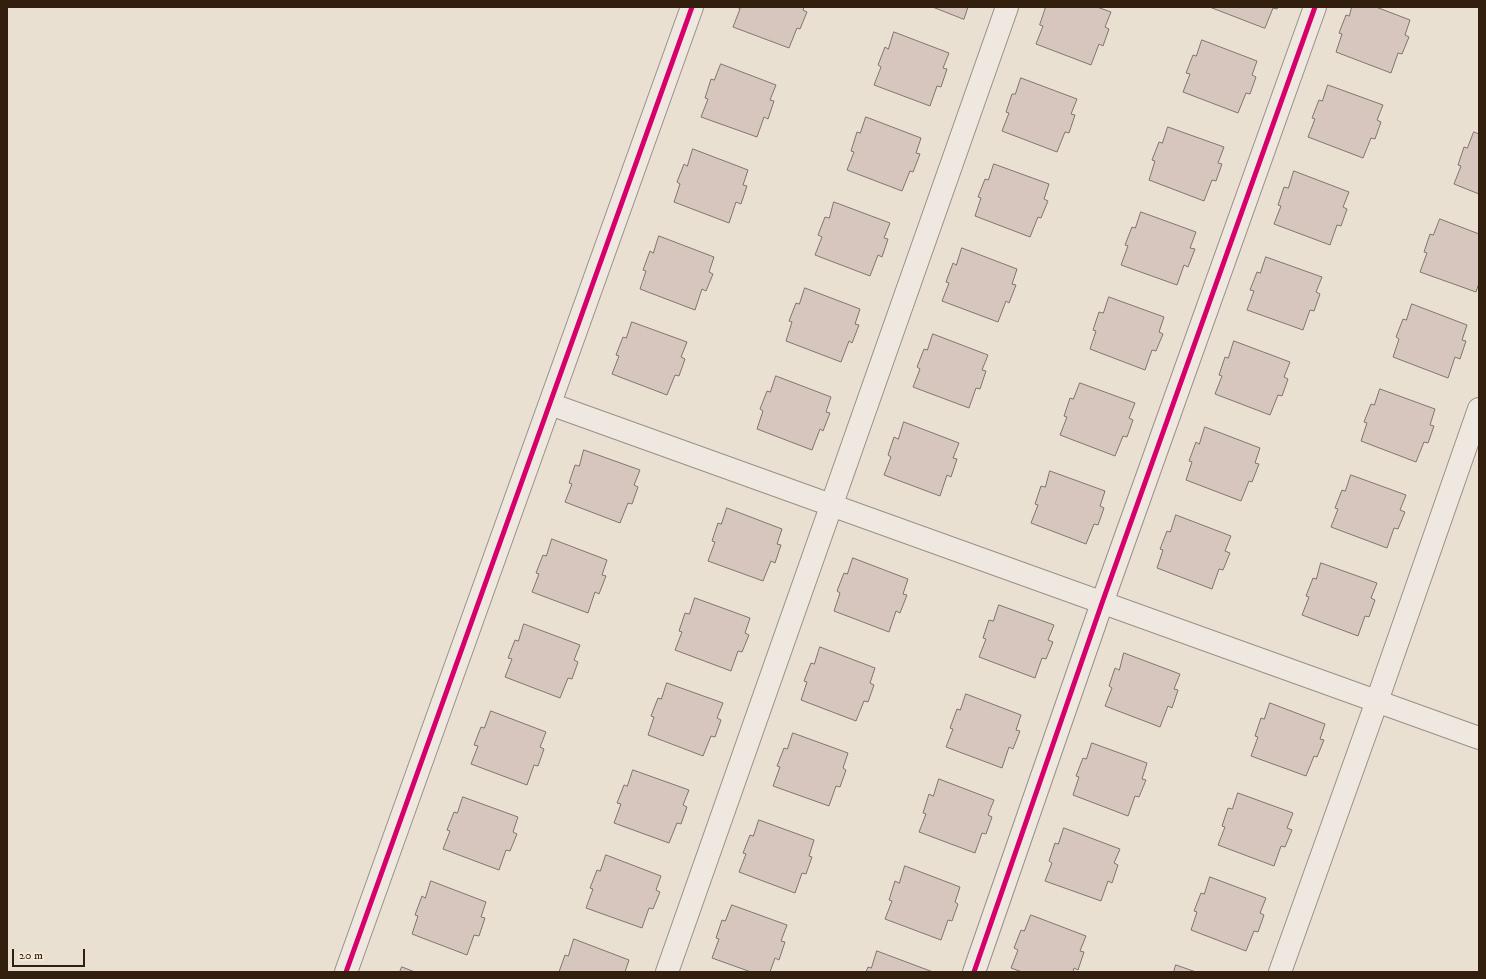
<!DOCTYPE html>
<style>
body{margin:0}
#map{position:relative;width:1486px;height:979px;overflow:hidden;background:#eae0d2;font-family:"IM FELL DW Pica",serif}
canvas{display:block}
.frame{position:absolute;inset:0;border:8px solid #321f0e;pointer-events:none}
.scale{position:absolute;left:12px;top:949px;width:73px;height:18px;box-sizing:border-box;border:2px solid #321f0e;border-top:0;padding-left:5px;font-size:12px;line-height:14px;white-space:nowrap;color:#321f0e;-webkit-text-stroke:3px #f8ecdb;paint-order:stroke}
</style>
<div id="map">
<canvas width="1486" height="979"></canvas>
<div class="frame"></div>
<div class="scale">20 m</div>
</div>
<script>
const c = document.querySelector('canvas').getContext('2d');
c.lineJoin = 'round';
function paint(path, color) {
  c.fillStyle = color;
  c.fill(path, 'evenodd');
}
function trace(path, color, width, dash) {
  c.strokeStyle = color;
  c.lineWidth = width;
  c.lineCap = dash ? 'butt' : 'round';
  c.setLineDash(dash || []);
  c.stroke(path);
}
const building = new Path2D(`
 M737,7H804L803,10L807,12L800,29L797,28L789,48L733,27L740,9Z
 M933,7H968L964,19Z
 M1046,7H1097L1111,12L1105,27L1109,29L1103,46L1099,44L1091,65L1036,44L1043,26L1040,25Z
 M1210,7H1278L1277,9L1273,8L1265,28Z
 M1352,7H1376L1410,20L1405,35L1409,37L1402,54L1398,53L1391,73L1336,52L1342,34L1339,33L1346,15L1349,16Z
 M894,32L949,53L943,68L947,69L941,87L937,86L930,106L874,85L881,67L878,65L885,47L888,49Z
 M1202,40L1257,61L1252,75L1256,77L1250,94L1246,93L1238,113L1183,92L1190,74L1186,73L1193,55L1196,56Z
 M721,64L776,85L770,100L774,101L768,119L764,117L757,137L701,117L708,99L705,98L711,79L714,80Z
 M1021,78L1077,99L1071,114L1075,115L1069,133L1065,132L1057,152L1002,131L1009,113L1006,112L1012,94H1015Z
 M1328,85L1383,105L1377,120L1381,122L1375,139L1371,138L1363,158L1308,137L1315,119L1312,118L1319,100L1322,101Z
 M866,117L921,138L916,153L920,154L913,172L910,171L902,191L847,170L854,152L851,151L857,132L860,133Z
 M1168,127L1224,147L1218,163L1222,164L1216,181L1212,180L1204,201L1149,180L1155,161L1152,160L1159,142L1162,143Z
 M1474,132L1479,134V194L1454,184L1461,166L1458,165L1464,147L1467,148Z
 M693,149L748,170L743,185L747,186L741,204L736,202L729,223L674,202L680,184L677,182L684,164L687,166Z
 M994,164L1049,184L1044,199L1048,201L1041,218L1038,217L1030,237L975,216L981,198L978,197L985,179L988,180Z
 M1294,171L1349,192L1343,207L1347,209L1341,226L1337,225L1330,245L1274,224L1281,206L1278,205L1284,187L1288,188Z
 M834,202L890,223L884,238L888,239L882,257L878,255L870,276L815,255L822,237L818,235L825,217L829,218Z
 M1141,212L1196,232L1190,248L1195,249L1188,267L1184,265L1177,285L1121,265L1128,246L1125,245L1132,227L1135,228Z
 M1440,219L1479,234V283L1476,292L1420,272L1427,253L1424,252L1430,234L1433,235Z
 M659,236L714,257L709,272L713,274L706,291L702,289L695,310L640,289L646,271L643,270L650,251L653,253Z
 M962,248L1017,269L1012,284L1016,285L1009,303L1006,301L998,322L942,301L949,283L946,282L953,263L956,265Z
 M1266,257L1322,277L1316,292L1320,294L1314,311L1310,310L1303,330L1247,310L1254,291L1250,290L1257,272L1260,273Z
 M805,288L860,309L855,324L859,325L852,343L849,341L841,362L786,341L792,322L789,321L796,303L799,304Z
 M1109,297L1164,317L1159,332L1163,334L1156,351L1152,350L1145,370L1090,349L1096,331L1093,330L1099,312L1103,313Z
 M1412,304L1467,325L1462,340L1466,341L1460,359L1455,357L1448,378L1393,357L1399,339L1396,337L1403,319L1406,320Z
 M632,322L687,342L681,357L685,359L679,376L675,375L667,395L612,374L619,356L616,355L623,337L626,338Z
 M933,334L988,355L982,370L986,371L980,389L976,388L969,408L913,387L920,369L917,367L924,349L927,350Z
 M1234,341L1290,362L1284,377L1288,379L1282,396L1278,395L1270,415L1215,394L1222,376L1219,375L1225,357L1228,358Z
 M776,376L831,397L826,412L830,413L823,431L820,429L812,450L757,429L763,411L760,409L767,391L770,392Z
 M1080,383L1135,403L1129,418L1133,420L1127,437L1123,436L1115,456L1060,435L1067,417L1064,416L1070,398L1073,399Z
 M1380,389L1435,409L1430,425L1434,426L1428,443L1424,442L1416,462L1361,441L1367,423L1364,422L1371,404L1374,405Z
 M904,422L959,443L953,458L957,459L951,477L947,475L940,496L884,475L891,457L888,455L894,437L898,439Z
 M1205,427L1260,448L1255,463L1259,464L1252,482L1249,481L1241,501L1186,480L1192,462L1189,461L1196,442L1199,444Z
 M584,450L640,470L634,485L638,487L632,504L628,503L620,523L565,502L572,484L569,483L575,465L579,466Z
 M1050,471L1105,491L1100,506L1104,508L1098,525L1094,524L1086,544L1031,523L1038,505L1035,504L1041,486L1045,487Z
 M1351,475L1406,495L1400,510L1405,512L1398,529L1394,528L1387,548L1331,527L1338,509L1335,508L1342,490L1345,491Z
 M727,508L782,529L777,544L781,545L775,563L771,561L763,581L708,561L715,542L712,541L718,523L721,524Z
 M1176,515L1231,536L1225,551L1230,553L1223,570L1219,569L1212,589L1157,568L1163,550L1160,549L1167,531L1170,532Z
 M552,539L607,560L602,575L606,576L599,594L595,592L588,613L532,592L539,574L536,573L543,555L546,556Z
 M853,558L908,579L903,594L907,595L900,613L896,611L889,632L834,611L840,593L837,591L844,573L847,574Z
 M1321,563L1377,583L1371,598L1375,600L1369,617L1365,616L1358,636L1302,615L1309,597L1306,596L1313,578L1316,579Z
 M695,598L750,618L745,633L749,635L742,652L738,651L731,671L675,650L682,632L679,631L685,613L689,614Z
 M999,605L1054,625L1048,640L1053,642L1046,659L1042,658L1035,678L979,657L986,639L983,638L989,620L993,621Z
 M524,624L580,645L574,660L578,662L572,679L568,678L560,698L505,677L512,659L508,658L515,640L518,641Z
 M820,647L875,668L870,683L874,685L868,702L864,701L856,721L801,700L807,682L804,681L811,663L814,664Z
 M1124,653L1180,674L1174,689L1178,690L1172,708L1168,706L1160,727L1105,706L1112,688L1109,686L1115,668L1119,670Z
 M667,683L723,703L717,718L721,720L715,737L711,736L703,756L648,735L654,717L651,716L658,698L661,699Z
 M966,694L1021,715L1016,730L1020,731L1013,749L1009,747L1002,768L946,747L953,729L950,728L957,709L960,710Z
 M1270,703L1325,724L1320,739L1324,740L1317,757L1314,756L1306,776L1251,756L1258,737L1255,736L1261,718L1264,719Z
 M491,711L546,732L540,747L544,749L538,766L534,765L527,785L471,764L478,746L474,745L481,727L484,728Z
 M793,733L848,753L843,768L846,770L840,787L836,786L829,806L773,786L780,767L777,766L784,748L787,749Z
 M1092,743L1147,763L1142,779L1146,780L1139,797L1135,796L1128,816L1073,795L1079,777L1076,776L1083,758L1086,759Z
 M633,770L689,790L683,805L687,807L681,824L677,823L669,843L614,823L621,804L617,803L624,785L627,786Z
 M939,779L994,800L988,815L992,817L986,834L982,833L975,853L919,832L926,814L923,813L929,794L933,796Z
 M1238,793L1293,813L1287,828L1292,830L1285,847L1281,846L1274,866L1218,845L1225,827L1222,826L1228,808L1232,809Z
 M463,797L518,817L513,832L517,834L510,851L506,850L499,870L443,849L450,831L447,830L454,812L457,813Z
 M759,820L814,840L809,856L812,857L806,874L802,873L795,893L739,872L746,854L743,853L750,835L753,836Z
 M1064,828L1120,849L1114,863L1118,865L1112,883L1108,881L1101,901L1045,881L1052,863L1049,861L1055,843L1058,844Z
 M606,855L661,876L656,890L660,892L653,909L649,908L642,928L586,908L593,889L590,888L597,870L600,871Z
 M905,866L960,887L955,902L958,904L952,921L948,920L941,940L885,919L892,901L889,900L895,881L899,883Z
 M1210,877L1266,898L1260,913L1264,915L1258,932L1254,931L1246,951L1191,930L1197,912L1194,911L1201,893L1204,894Z
 M431,881L486,902L481,917L485,918L479,936L474,935L467,955L412,934L418,916L415,915L422,896L425,898Z
 M732,905L787,925L781,941L785,942L779,960L775,958L770,972H751L712,958L719,939L716,938L722,920L725,921Z
 M1031,915L1086,936L1080,951L1084,952L1078,970L1074,968L1073,972H1022L1011,968L1018,950L1014,948L1021,930L1024,931Z
 M574,939L629,960L625,972H559L565,955L568,956Z
 M877,951L933,972H866L868,967L871,968Z
 M1176,965L1196,972H1174Z
 M402,967L415,972H400Z`);
const street = new Path2D(`
 M550,404L1479,738
 M346,972L692,7
 M667,972L1007,7
 M974,972L1102,603L1315,7
 M1280,972L1377,701L1479,409`);
const cycleway = new Path2D(`
 M346,972L692,7
 M974,972L1102,603L1315,7`);
paint(building, '#d7c6be');
trace(building, '#7e766d', 1);
trace(street, '#999086', 24);
trace(street, '#eee8e1', 22);
trace(cycleway, '#d6006c', 5);
</script>
